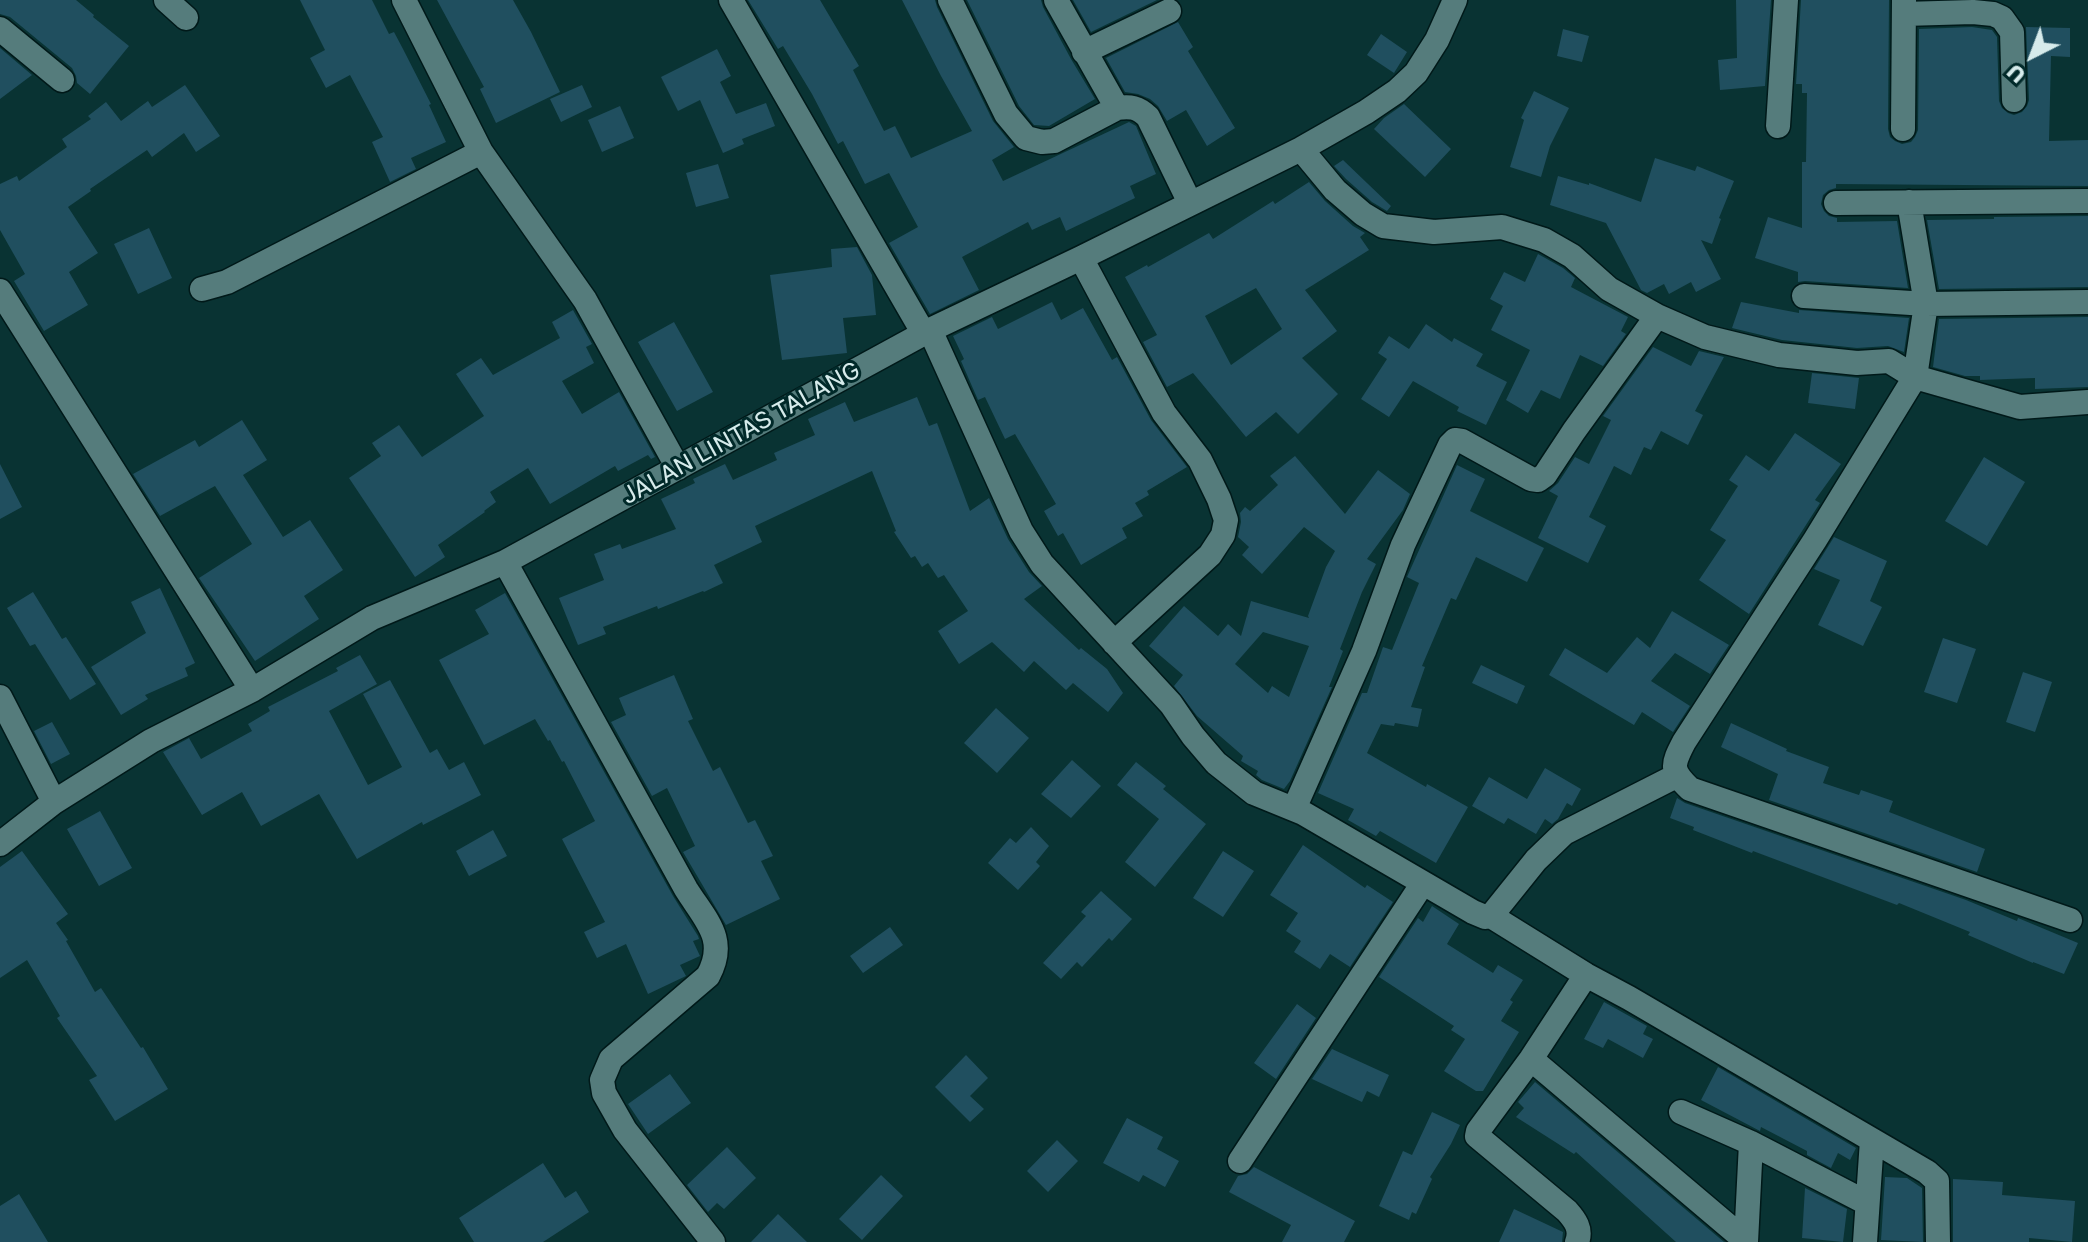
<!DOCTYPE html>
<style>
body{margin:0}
#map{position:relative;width:2088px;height:1242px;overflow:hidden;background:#093333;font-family:"Golos Text",sans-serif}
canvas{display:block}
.north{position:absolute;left:1992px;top:16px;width:80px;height:80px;-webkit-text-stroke:6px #002929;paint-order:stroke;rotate:222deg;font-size:22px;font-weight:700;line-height:32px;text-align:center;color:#d6ebeb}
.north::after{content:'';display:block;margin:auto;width:28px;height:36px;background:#d6ebeb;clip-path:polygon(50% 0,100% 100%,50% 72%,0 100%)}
</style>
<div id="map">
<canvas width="2088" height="1242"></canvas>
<div class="north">U</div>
</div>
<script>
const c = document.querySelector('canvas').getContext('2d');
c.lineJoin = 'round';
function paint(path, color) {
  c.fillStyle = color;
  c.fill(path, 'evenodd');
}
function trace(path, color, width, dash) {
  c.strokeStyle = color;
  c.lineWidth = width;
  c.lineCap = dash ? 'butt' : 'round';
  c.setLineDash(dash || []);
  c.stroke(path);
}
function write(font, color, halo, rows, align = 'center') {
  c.font = font + ' "Golos Text",sans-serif';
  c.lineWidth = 6;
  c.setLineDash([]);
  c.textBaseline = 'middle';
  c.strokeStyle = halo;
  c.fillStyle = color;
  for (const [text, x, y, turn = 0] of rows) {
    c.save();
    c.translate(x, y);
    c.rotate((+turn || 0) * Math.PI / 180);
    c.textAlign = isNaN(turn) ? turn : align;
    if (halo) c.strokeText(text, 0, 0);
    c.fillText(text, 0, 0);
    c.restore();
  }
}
const building = new Path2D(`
 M0,0H76L94,15L93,17L129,46L90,94L77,83L76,76L72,68L10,17L0,14Z
 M300,0H372L389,34L394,32L403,49L431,104L429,105L446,142L411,158L416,169L390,182L372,142L383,137L350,75L326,88L310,58L325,50Z
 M437,0H513L531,32L560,92L496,123L480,89L484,87Z
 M748,0H820L859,66L853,70L884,131L895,126L911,158L972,131L941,76L902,0H935L937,7L993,121L1014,147L992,160L1003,181L1129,122L1136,126L1156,174L1130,186L1135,198L1066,231L1060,217L1032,230L1028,222L962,257L979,290L930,314L889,243L918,227L889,173L865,184L843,141L838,144L812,94L783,46L778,49Z
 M967,0H1041L1043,7L1071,59L1095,99L1049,126L1034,125L1019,106Z
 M1073,0H1157L1091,32Z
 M1736,0H1771L1765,86L1720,90L1718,60L1737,58Z
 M1801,0H1889L1888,129L1890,137L1895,141L1902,144L1911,142L1915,137L1918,130L1919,29L1972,27L1992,30L1997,37L1999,101L2002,108L2008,113L2014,115L2022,112L2027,106L2029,100L2026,27L2070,28V57L2051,56L2049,141L2088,140V186L1836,184V188L1829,190L1823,195L1821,204L1824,211L1829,216L1837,218V222L1897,221L1908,288L1805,281L1798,282V272L1755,258L1768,217L1802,228V162H1806L1807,93H1802V84H1796Z
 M1178,22L1193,47L1188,51L1235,128L1207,146L1186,110L1167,121L1158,106L1150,99L1138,94L1125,92L1106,58Z
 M1563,29L1589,36L1582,62L1557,56Z
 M1381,34L1407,52L1394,73L1367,55Z
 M0,48L32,75L0,99Z
 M717,49L731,76L720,82L736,114L766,103L775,126L742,139L744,144L723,153L700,100L678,111L661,77Z
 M185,85L220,136L196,152L184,133L152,157L147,150L90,189L91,191L68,207L98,253L69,272L88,305L44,331L14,281L25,274L0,230V184L17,176L19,181L67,147L62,139L91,119L88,116L106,102L121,121L148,101L152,107Z
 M582,85L592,107L561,122L550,99Z
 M1534,91L1569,108L1550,146L1541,177L1510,167L1524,120L1521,118Z
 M1404,104L1451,149L1425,177L1374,129L1384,118Z
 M620,106L634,138L602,152L588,120Z
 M1655,158L1695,171L1697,166L1734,181L1719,218L1721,219L1712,244L1701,240L1721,279L1696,292L1691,282L1669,294L1664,284L1647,293L1641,290L1606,223L1550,205L1558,176L1589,185V183L1641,202Z
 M1343,160L1391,206L1387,211L1372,202L1346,179L1334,166Z
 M718,164L729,198L696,207L686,173Z
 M1309,182L1325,201L1353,226L1365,233L1360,237L1369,250L1305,290L1337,331L1302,358L1338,394L1298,434L1276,412L1246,437L1193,373L1167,387L1143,342L1157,335L1125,277L1147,265L1148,267L1209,233L1213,239L1273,201L1275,204ZM1256,288L1282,329L1231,365L1205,316Z
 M2088,216V287L1939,289L1927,220L1994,219V217Z
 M149,228L172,278L138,294L114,244Z
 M857,247L872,275L876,315L843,318L847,353L782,360L770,275L832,267L831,249Z
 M1538,254L1563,268L1575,278L1571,287L1628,317L1621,331L1626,334L1603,366L1580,355L1560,399L1541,390L1528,413L1506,400L1530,350L1491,330L1503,306L1490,299L1504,272L1525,282Z
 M1052,302L1061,320L1083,308L1112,360L1117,357L1151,420L1187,467L1147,491L1149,495L1135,503L1143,516L1122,528L1127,538L1081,565L1063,533L1058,536L1044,511L1056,504L1015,434L1005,439L985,397L978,400L961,361L964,359L953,336L992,317L998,329Z
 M1741,302L1799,313V310L1909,318L1904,352L1888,346L1857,348L1782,340L1732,328Z
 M573,310L592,344L586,347L594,363L562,381L582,414L619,392L655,457L651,459L648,455L618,471L615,466L550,504L528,468L490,492L496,502L484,511L485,512L438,545L445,557L415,577L349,478L381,456L372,443L399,425L422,457L484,416L456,374L481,358L493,375L560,338L552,322Z
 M2088,317V387L2035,389V378L1980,380V376H1965L1933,367L1939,319Z
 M674,322L713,392L677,411L638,342Z
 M1426,324L1452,342L1454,338L1483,354L1476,366L1507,382L1486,425L1457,411L1459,407L1413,381L1389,417L1361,399L1387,359L1378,353L1389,336L1409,349Z
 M1653,347L1691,366L1699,351L1724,357L1695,411L1703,415L1688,445L1661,431L1651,450L1644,447L1631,475L1614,466L1589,517L1606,526L1588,563L1538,538L1558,496L1549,491L1558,483L1575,457L1589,464L1611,420L1603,416Z
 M1812,373L1859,378L1855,409L1808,403Z
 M917,397L929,426L937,423L970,511L989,498L1008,539L1029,572L1042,586L1024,599L1079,650L1081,648L1107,669L1123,693L1108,712L1073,683L1066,690L1034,661L1024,672L992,642L959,664L938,631L968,611L944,575L938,578L928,563L922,567L915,556L911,558L894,532L896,531L872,471L755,526L762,542L714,565L723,583L704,592L703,591L658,609L657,606L603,627L606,634L578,645L559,598L604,580L594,554L620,544L622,549L676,529L661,499L695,483L693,479L725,464L733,480L777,460L774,453L815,435L808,419L845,402L854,422Z
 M242,420L267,460L243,475L283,537L310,520L343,570L304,596L319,619L255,661L199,578L252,544L215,486L160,516L133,474L195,440L199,447Z
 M1795,433L1841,464L1815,500L1820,503L1749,614L1699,580L1726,540L1710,530L1738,486L1729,480L1746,455L1769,471Z
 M1295,456L1345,514L1378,470L1410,494L1403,510L1367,559L1376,564L1362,592L1340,649L1343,651L1329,687H1332L1290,781L1284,789L1262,780L1256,775L1258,771L1241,761L1243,756L1197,716L1174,686L1183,675L1149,646L1184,606L1218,636L1228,624L1241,636L1251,601L1309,618L1308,616L1326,567L1335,551L1304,527L1262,574L1242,555L1249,547L1238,537L1241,522L1240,513L1245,507L1250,511L1278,485L1270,476ZM1263,632L1309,646L1289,697L1272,686L1268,693L1235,664Z
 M1984,457L2025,482L1987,546L1945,521Z
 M0,464L22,507L0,519Z
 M1457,465L1485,479L1470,511L1544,548L1527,582L1476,557L1456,600L1451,598L1422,666L1425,667L1411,707L1422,709L1418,727L1395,723L1394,726L1381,724L1367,753L1426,787L1427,784L1468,807L1436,863L1380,831L1376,836L1348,820L1354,809L1318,793L1362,693H1367L1383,647L1392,650L1419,583L1407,577Z
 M1834,537L1887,561L1870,601L1882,607L1863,646L1818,625L1840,580L1814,569Z
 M160,588L195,663L185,668L188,676L145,695L148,699L121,715L91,667L146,633L131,602Z
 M33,592L62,639L66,637L96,684L70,700L35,644L30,646L7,608Z
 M505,593L673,896L698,936L699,939L693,941L700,956L680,965L686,976L648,994L626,944L597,958L584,932L605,922L562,839L595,821L564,761L562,762L550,740L548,741L535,719L484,745L439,660L489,634L475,610Z
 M1672,611L1729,645L1710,674L1675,653L1651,681L1690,706L1673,732L1642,712L1634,725L1549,675L1565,648L1607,673L1637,637L1650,648Z
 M1943,638L1976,649L1957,703L1924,692Z
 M360,655L377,684L329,711L368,785L402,767L363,694L390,680L430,753L437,749L449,770L464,762L481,795L423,825L422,822L357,859L319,794L261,826L242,792L202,815L163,752L189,738L201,759L252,731L248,724L270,711L268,707L338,671L336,668Z
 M1481,665L1525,686L1517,704L1472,683Z
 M2023,672L2052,682L2035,732L2006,722Z
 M674,675L693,719L688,721L713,771L720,767L748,823L755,820L773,856L761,861L780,899L726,925L683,852L695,846L667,788L652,796L611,722L626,715L619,698Z
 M996,708L1029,738L997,773L964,743Z
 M52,722L70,754L51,764L34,731Z
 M1731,723L1787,749L1786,751L1829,767L1823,783L1859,795L1861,790L1893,801L1889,812L1985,849L1977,872L1769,800L1778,774L1721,747Z
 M1072,760L1101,786L1071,818L1041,794Z
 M1136,762L1166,786L1163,789L1206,824L1155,887L1125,862L1159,819L1117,785Z
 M1545,768L1581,789L1572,806L1567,803L1558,819L1552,824L1545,819L1536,834L1508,818L1504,824L1472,806L1489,777L1527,799Z
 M1677,798L1685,803L1966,900L2017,921L2018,918L2078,943L2064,974L2033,962V963L1968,935L1970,932L1899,903L1897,905L1753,851L1752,853L1693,830L1694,827L1670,818Z
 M100,811L132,868L99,886L67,829Z
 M1031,827L1049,846L1036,862L1040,866L1018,890L988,863L1010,838L1016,843Z
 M493,830L507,856L469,876L456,851Z
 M1303,845L1365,888L1367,885L1393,902L1350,967L1330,954L1320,969L1294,952L1301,941L1286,931L1298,913L1270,895Z
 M22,851L68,914L56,923L68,940L66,941L95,992L101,988L141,1048L143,1047L168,1089L115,1121L89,1080L97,1076L57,1018L60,1016L27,960L0,978V867Z
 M1223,851L1254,871L1223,917L1193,898Z
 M1101,891L1132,919L1112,941L1109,938L1082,967L1077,962L1061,979L1043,963L1086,916L1081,912Z
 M1432,906L1459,924L1447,944L1493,973L1498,965L1523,980L1510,1000L1513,1002L1501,1021L1519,1032L1483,1091H1476L1444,1071L1465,1039L1451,1030L1454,1026L1379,977L1418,918L1423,922Z
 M890,927L903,945L863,973L850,956Z
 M1604,1002L1647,1026L1643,1034L1653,1039L1643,1058L1608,1039L1603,1048L1584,1039Z
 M1297,1004L1316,1018L1276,1079L1254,1063Z
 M1332,1049L1389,1075L1379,1097L1367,1091L1362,1102L1312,1079Z
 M966,1055L988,1078L970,1096L984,1109L970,1122L935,1087Z
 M1718,1067L1856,1148L1850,1160L1838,1153L1831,1168L1807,1155V1151L1761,1127L1760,1131L1701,1100Z
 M670,1074L691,1103L648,1134L628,1104Z
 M1535,1082L1724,1242H1676L1576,1152L1574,1154L1516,1117L1524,1108L1518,1102Z
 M1432,1112L1460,1125L1451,1144L1430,1177L1432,1179L1416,1214L1412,1212L1409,1220L1379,1206L1403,1151L1412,1155Z
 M1127,1118L1163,1137L1157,1149L1179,1161L1165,1187L1143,1175L1139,1182L1103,1163Z
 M1057,1140L1078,1161L1048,1192L1027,1171Z
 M727,1147L756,1178L724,1209L717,1203L708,1212L687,1185Z
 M543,1163L565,1198L576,1191L589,1212L543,1242H474L459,1218Z
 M1254,1167L1355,1221L1344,1242H1282L1291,1225L1229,1192L1238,1176L1247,1174Z
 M881,1175L903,1196L862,1240L839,1219Z
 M1885,1177L1907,1178L1922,1188L1923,1242L1881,1240Z
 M1953,1179L2003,1182L2002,1195L2075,1201L2072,1242L2029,1238V1242H1953Z
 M1805,1188L1847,1209L1843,1242L1802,1238Z
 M19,1194L48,1242H0V1206Z
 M1514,1209L1563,1232L1562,1242H1499Z
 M778,1214L807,1242H751Z`);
const minor = new Path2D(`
 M166,0L186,18
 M404,0L481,152L585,300L678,468
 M731,0L924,334
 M950,0L1006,114L1026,138L1042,142L1054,141L1117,108C1130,106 1138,107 1148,117L1190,203
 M1056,0L1117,108
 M1904,14L1973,12L1993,14L2002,18L2012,32L2014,100
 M0,29L62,80
 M1084,52L1169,11
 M1778,126L1786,0
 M1903,129L1904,0
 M1301,149L1335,190L1363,214L1383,226L1434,232L1502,227L1544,240L1572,256L1609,289L1657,316L1705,337L1779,355L1857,363L1889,361L1915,377L2020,407L2088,402
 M1909,202L1926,304L1915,377L1815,540L1684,742C1672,765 1670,770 1690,789L2070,920
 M1836,203L2088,201
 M1081,258L1164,413L1200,460L1219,499L1226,520L1223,535L1210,555L1114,643
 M202,289L227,282L481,152
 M0,291L252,690
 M1804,296L1926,304L2088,302
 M930,330L1021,531L1042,564L1171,704L1193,736L1216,763L1254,793L1303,813L1473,912L1485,917L1491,916L1536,860L1564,833L1676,776
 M505,562L686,889C706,921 728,939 708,976L611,1059L602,1080L604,1093L625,1130L713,1242
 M0,697L54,802
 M1294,809L1364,651L1403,545L1450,445L1455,440L1462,441L1531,479L1538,480L1545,475L1574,431L1657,316
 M0,844L54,802L151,741L252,690L372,618L505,562L930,330L1081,258L1301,149L1366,112L1397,91L1416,73L1437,40L1455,0
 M1491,916L1586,975L1629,998L1927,1172L1937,1181L1938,1242
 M1531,1059L1746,1241
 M1681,1112L1751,1143L1867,1203
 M1240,1161L1423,883
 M1577,1242C1582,1229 1575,1220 1567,1211L1477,1136L1478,1131L1531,1059L1586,975
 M1746,1242L1751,1143
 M1865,1242L1872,1140`);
const streetNames = [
 ["JALAN LINTAS TALANG",741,433,-29]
];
paint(building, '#204f5f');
trace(minor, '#001919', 27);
trace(minor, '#557c7c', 24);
write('24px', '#d6ebeb', '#002929', streetNames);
</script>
